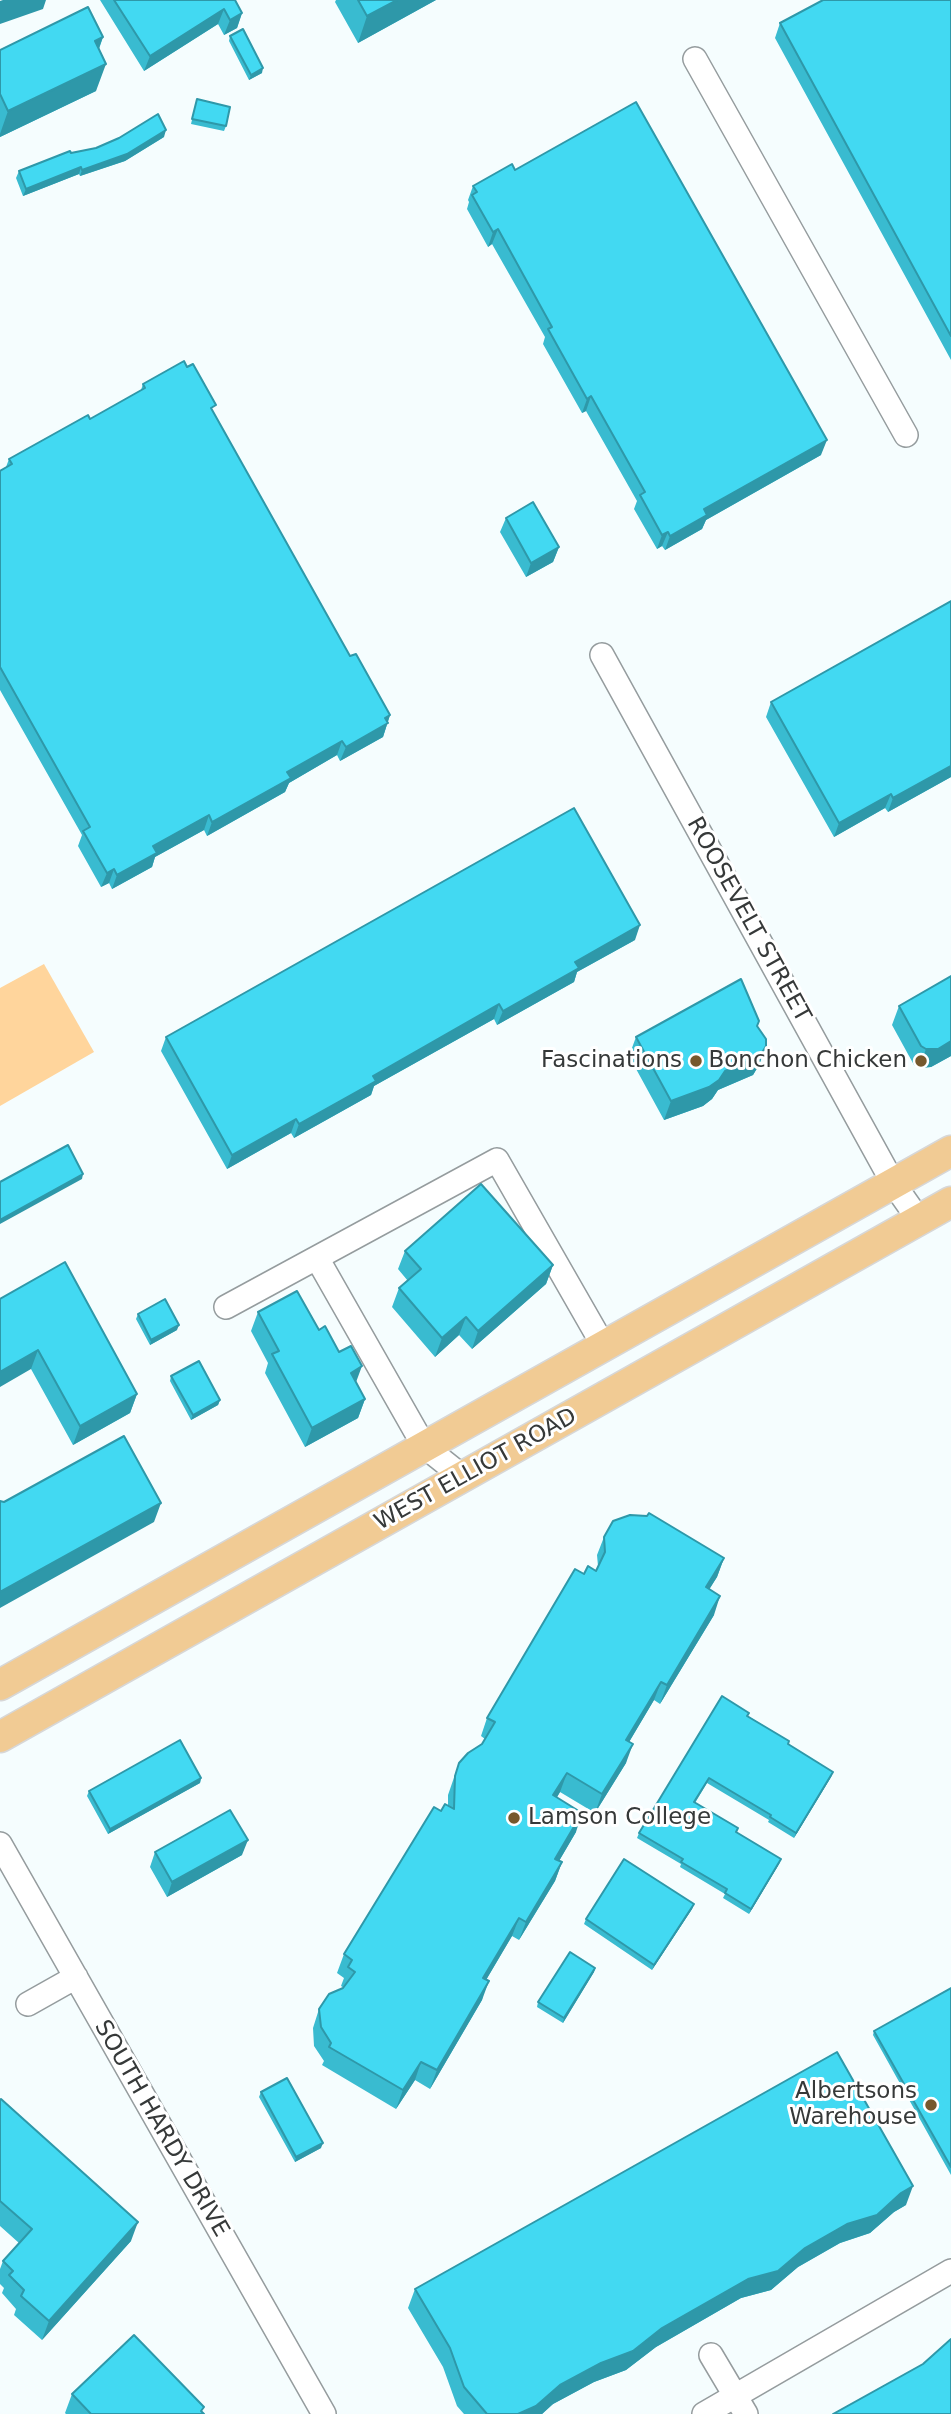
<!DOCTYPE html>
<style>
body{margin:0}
canvas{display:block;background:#f5fdfe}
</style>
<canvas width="951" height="2414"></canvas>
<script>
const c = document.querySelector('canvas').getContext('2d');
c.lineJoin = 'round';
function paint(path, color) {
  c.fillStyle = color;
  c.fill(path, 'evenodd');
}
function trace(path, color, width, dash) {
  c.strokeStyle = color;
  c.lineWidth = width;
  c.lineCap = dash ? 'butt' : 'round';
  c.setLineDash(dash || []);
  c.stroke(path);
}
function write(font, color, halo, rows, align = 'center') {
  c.font = font + ' "DejaVu Sans",sans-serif';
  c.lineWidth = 6;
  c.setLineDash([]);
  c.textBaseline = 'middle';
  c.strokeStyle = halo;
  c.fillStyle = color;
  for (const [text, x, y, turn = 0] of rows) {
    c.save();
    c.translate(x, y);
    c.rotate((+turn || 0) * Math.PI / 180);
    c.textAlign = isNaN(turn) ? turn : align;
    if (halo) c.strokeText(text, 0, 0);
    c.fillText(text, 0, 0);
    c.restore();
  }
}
const green = new Path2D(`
 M44,964L94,1052L0,1106V988Z`);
const minor = new Path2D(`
 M695,59L906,435
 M602,655L893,1183L919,1220
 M317,1258L424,1446L463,1477
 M226,1307L497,1160L603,1345
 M0,1844L324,2414
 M28,2004L76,1977
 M711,2355L746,2414
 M704,2414L951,2271`);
const major = new Path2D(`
 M0,1685L951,1151
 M0,1737L951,1202`);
const wall = new Path2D(`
 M100,0H235L242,13L237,28L224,35L218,24L144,71Z
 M336,0H436L358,43L335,2Z
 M951,0V360L775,38L780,23Z
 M230,36L262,73L249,80L229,41Z
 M103,37L99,49L96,91L0,137V50Z
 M197,99L226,126L224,131L191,124Z
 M164,137L125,161L80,176L79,174L23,196L16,178L19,171L71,153Z
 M515,170L821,455L706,520L702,529L665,550L662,546L657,549L634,509L637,501L586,411L582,413L543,344L545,337L492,244L488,247L467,209L469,202L468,200L473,186Z
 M143,384L213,413L350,656L390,715L383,737L340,761L337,755L289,783L285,792L207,836L204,830L155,857L152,867L112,889L109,883L101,887L78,846L82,835L0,690V471L6,467L9,459L90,419L141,390Z
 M506,518L559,547L553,562L526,577L500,532Z
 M951,601V777L888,812L885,808L834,837L766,717L771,702Z
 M635,940L577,972L574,982L497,1025L494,1019L374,1086L371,1095L294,1138L291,1133L227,1169L161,1051L166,1037Z
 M951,976V1056L931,1067L919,1068L914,1065L892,1025L899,1006Z
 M759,1021L757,1027L766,1046L759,1065L753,1075L718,1090L712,1099L703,1106L664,1120L629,1056L636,1037Z
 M405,1251L553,1265L546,1284L472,1349L459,1335L435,1357L392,1307L399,1288L408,1281L398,1269Z
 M0,1299L137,1394L130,1413L73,1445L31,1369Z
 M258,1312L319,1330L356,1383L365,1399L358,1418L305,1447L265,1373L268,1363L251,1331Z
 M138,1314L177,1330L150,1345L136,1319Z
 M171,1376L220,1400L218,1405L191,1420L170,1381Z
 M604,1537L724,1558L717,1577L709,1589L714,1615L660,1704L654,1700L629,1742L626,1763L595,1813L560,1792L557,1797L576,1832L559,1861L562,1862L555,1881L519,1940L512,1936L486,1980L482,2000L430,2089L415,2080L396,2109L322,2065L324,2061L314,2046L313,2028L319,2009L344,1988L341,1986L344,1978L337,1973L344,1954L441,1811L448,1805V1795L459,1763L482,1744L485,1739L481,1736L487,1718L584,1574L596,1571L598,1566L597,1555Z
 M749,1713L748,1716L789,1741L788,1744L833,1772L831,1777L794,1838L768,1822L769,1820L707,1783L695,1803L738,1828L736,1832L781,1859L779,1864L749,1914L723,1898L725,1894L680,1867L681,1864L637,1838L639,1833Z
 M201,1778L200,1783L108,1834L87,1796L89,1791Z
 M155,1852L242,1855L167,1897L150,1867Z
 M694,1904L692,1909L652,1970L584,1924L586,1919Z
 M595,1968L594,1972L563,2023L537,2007L538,2002Z
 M951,1988V2175L873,2035L874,2031Z
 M261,2092L321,2148L295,2162L259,2097Z
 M0,2100L131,2241L42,2340L14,2315L16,2309L2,2293L4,2288L0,2284V2269L3,2261L19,2243L0,2226Z
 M906,2205L894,2212L870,2233L840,2243L798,2267L771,2290L741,2298L656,2347L626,2370L594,2382L553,2404L542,2414H464L457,2406L443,2367L408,2308L415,2289Z
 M72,2394L203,2412L204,2414H66L65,2413Z`);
const shadedWall = new Path2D(`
 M3,0H46L43,9L0,24V1Z
 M397,0H436L358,43L367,16Z
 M224,9L218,24L144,71L150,56Z
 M242,13L237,28L224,35L230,20Z
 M103,37L93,64L95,41Z
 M106,64L96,91L0,137V134L8,111Z
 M263,68L262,73L249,80L251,75Z
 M166,130L164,137L125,161L80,176L82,170Z
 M81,167L79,174L23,196L26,189Z
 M498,229L492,244L488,247L493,232Z
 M591,396L586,411L582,413L587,399Z
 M827,440L821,455L706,520L702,529L665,550L670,536L704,509Z
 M668,532L662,546L657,549L662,535Z
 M559,547L553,562L526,577L531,563Z
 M390,715L383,737L340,761L346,747Z
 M342,741L337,755L289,783L285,792L207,836L212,822L287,772Z
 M951,766V777L888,812L893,798Z
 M891,794L885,808L834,837L839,823Z
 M209,815L204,830L155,857L152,867L112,889L117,875L153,846Z
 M114,869L109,883L101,887L107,873Z
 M640,925L635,940L577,972L574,982L497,1025L503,1011L575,962Z
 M499,1004L494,1019L374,1086L371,1095L294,1138L299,1124L373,1076Z
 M951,1041V1056L931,1067L919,1068L926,1049Z
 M766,1046L759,1065L753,1075L718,1090L712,1099L703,1106L664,1120L671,1101Z
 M296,1119L291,1133L227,1169L232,1155Z
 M83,1174L82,1179L0,1224V1220Z
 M553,1265L546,1284L472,1349L478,1331Z
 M466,1317L459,1335L435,1357L442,1338Z
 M179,1325L177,1330L150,1345L151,1340Z
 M38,1350L31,1369L0,1387V1372Z
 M362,1366L355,1385L351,1373Z
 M137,1394L130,1413L73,1445L80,1426Z
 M365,1399L358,1418L305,1447L312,1428Z
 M220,1400L218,1405L191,1420L193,1415Z
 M161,1503L154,1522L0,1608V1592Z
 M724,1558L717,1577L699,1606L706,1587Z
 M720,1596L714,1615L660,1704L667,1685Z
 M661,1682L654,1700L619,1759L626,1740Z
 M633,1744L626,1763L595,1813L602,1794Z
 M833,1772L831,1777L794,1838L796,1833Z
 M567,1773L560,1792L547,1814L553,1795Z
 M201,1778L200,1783L108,1834L110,1829Z
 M582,1813L576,1832L549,1878L555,1859Z
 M248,1840L242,1855L167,1897L172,1882Z
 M781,1859L779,1864L749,1914L751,1909Z
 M562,1862L555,1881L519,1940L526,1922Z
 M694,1904L692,1909L652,1970L654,1965Z
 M519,1918L512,1936L476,1997L483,1978Z
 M595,1968L594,1972L563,2023L564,2018Z
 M489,1981L482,2000L430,2089L437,2070Z
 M421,2062L415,2080L396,2109L403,2090Z
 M323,2143L321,2148L295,2162L296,2157Z
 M913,2186L906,2205L894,2212L870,2233L840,2243L798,2267L771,2290L741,2298L656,2347L626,2370L594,2382L553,2404L542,2414H518L560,2385L662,2328L748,2279L805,2248Z
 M138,2222L131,2241L42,2340L49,2321Z`);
const building = new Path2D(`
 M114,0H235L242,13L230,20L224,9L150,56Z
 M358,0H397L367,16Z
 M823,0H951V336L780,23Z
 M88,7L103,37L95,41L106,64L8,111L0,94V50Z
 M243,29L263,68L251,75L230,36Z
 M197,99L230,107L226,126L192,119Z
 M636,102L827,440L704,509L707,515L670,536L668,532L662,535L640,495L645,492L591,396L587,399L548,329L552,327L498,229L493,232L472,195L477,192L473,186L512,164L515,170Z
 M158,114L166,130L127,154L82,170L81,167L26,189L19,171L70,151L71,153L96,148L119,138Z
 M184,361L187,367L193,364L216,405L211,408L350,656L356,654L390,715L385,718L388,723L346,747L342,741L287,772L291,778L212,822L209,815L153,846L157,853L117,875L114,869L107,873L83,831L90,827L0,667V471L12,464L9,459L88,415L90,419L145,388L143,384Z
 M533,502L559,547L531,563L506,518Z
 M951,601V766L893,798L891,794L839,823L771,702Z
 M574,808L640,925L575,962L579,968L503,1011L499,1004L373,1076L376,1081L299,1124L296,1119L232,1155L166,1037Z
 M951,976V1041L938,1049H926L921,1046L899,1006Z
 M741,979L759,1021L757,1026L766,1039V1046L760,1056L725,1071L719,1080L709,1087L671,1101L636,1037Z
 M68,1145L83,1174L0,1220V1182Z
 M481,1184L553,1265L478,1331L466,1317L442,1338L399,1288L421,1269L405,1251Z
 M65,1262L137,1394L80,1426L38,1350L0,1372V1299Z
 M297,1291L319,1330L325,1326L339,1352L351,1346L362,1366L351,1373L365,1399L312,1428L272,1354L279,1351L258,1312Z
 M165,1299L179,1325L151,1340L138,1314Z
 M199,1361L220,1400L193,1415L171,1376Z
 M124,1436L161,1503L0,1592V1501L4,1502Z
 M649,1513L724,1558L706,1587L720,1596L667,1685L661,1682L626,1740L633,1744L602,1794L567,1773L553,1795L582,1813L555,1859L562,1862L526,1922L519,1918L483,1978L489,1981L437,2070L421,2062L403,2090L329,2047L331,2043L321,2027L319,2009L329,1994L343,1988L355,1972L348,1967L352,1960L344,1954L434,1807L441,1811L445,1804L454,1809L455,1776L459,1763L468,1753L482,1744L495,1722L487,1718L575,1569L584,1574L588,1566L596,1571L605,1552L604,1537L613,1521L630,1515L647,1516Z
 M722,1696L749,1713L747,1716L789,1741L788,1744L833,1772L796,1833L770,1817L771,1815L709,1778L694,1802L738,1828L736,1832L781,1859L751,1909L725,1893L727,1889L681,1862L683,1859L639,1833Z
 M180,1740L201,1778L110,1829L89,1791Z
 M230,1810L248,1840L172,1882L155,1852Z
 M624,1859L694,1904L654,1965L586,1919Z
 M570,1952L595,1968L564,2018L538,2002Z
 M951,1988V2167L874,2031Z
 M837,2052L913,2186L901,2193L877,2215L847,2224L805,2248L778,2271L748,2279L662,2328L633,2351L601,2363L560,2385L536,2406L518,2414H487L464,2387L450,2348L415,2289Z
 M287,2078L323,2143L296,2157L261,2092Z
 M1,2099L138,2222L49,2321L21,2296L24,2290L9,2275L13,2271L3,2261L32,2229L0,2201V2100Z
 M134,2335L204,2407L201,2411L204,2414H91L72,2394Z
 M951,2339V2414H833L923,2364Z`);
const markers = [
 [696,1061,7,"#76582d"],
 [921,1061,7,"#76582d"],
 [514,1818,7,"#76582d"],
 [931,2105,7,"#76582d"]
];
const streetNames = [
 ["ROOSEVELT STREET",748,920,61],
 ["WEST ELLIOT ROAD",476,1470,-29],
 ["SOUTH HARDY DRIVE",161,2129,60]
];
const poiNames = [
 ["Fascinations",682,1061],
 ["Bonchon Chicken",907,1061],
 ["Lamson College",528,1818,"left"],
 ["Albertsons",917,2092],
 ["Warehouse",917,2118]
];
paint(green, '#ffd59c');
trace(minor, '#959c9e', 26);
trace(major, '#d7d7d7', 33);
trace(minor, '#fff', 23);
trace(major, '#f1cb94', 30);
paint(wall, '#39bbd0');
paint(shadedWall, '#2e98a9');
paint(building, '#42d9f2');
trace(building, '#2e98a9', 2);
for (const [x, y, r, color] of markers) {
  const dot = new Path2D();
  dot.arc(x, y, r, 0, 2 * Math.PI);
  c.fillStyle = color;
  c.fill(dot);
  trace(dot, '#fff', 2.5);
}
write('23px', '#363939', '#fff', streetNames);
write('23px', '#363939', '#fff', poiNames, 'right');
</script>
